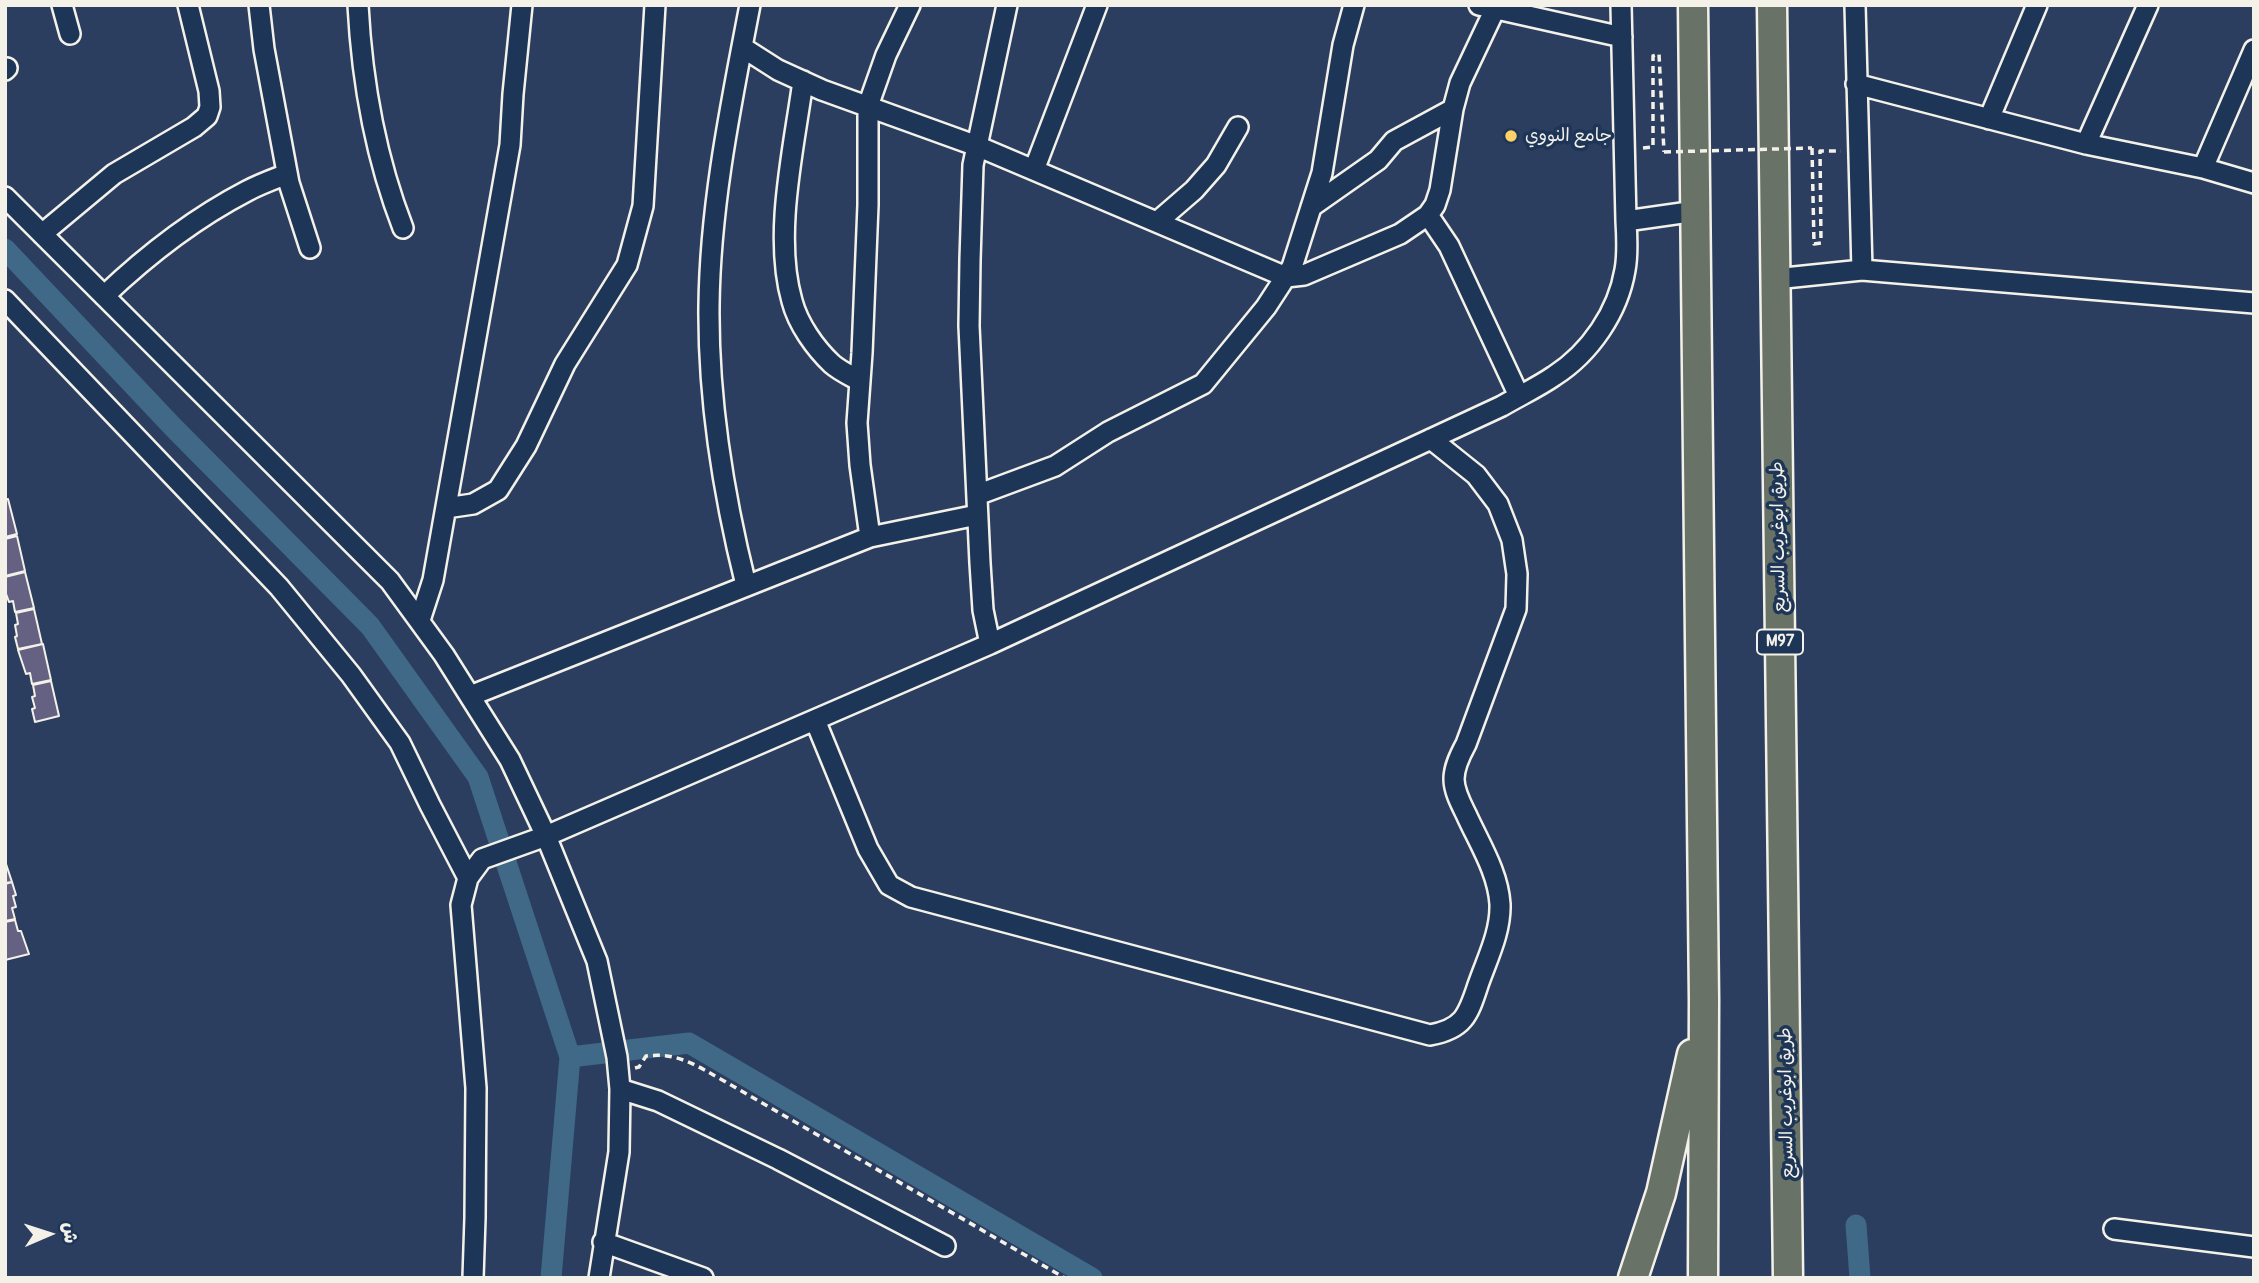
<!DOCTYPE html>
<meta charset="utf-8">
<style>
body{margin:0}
#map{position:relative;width:2259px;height:1283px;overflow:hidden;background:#2b3e60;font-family:Pangolin,"Playpen Sans Arabic",sans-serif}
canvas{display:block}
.frame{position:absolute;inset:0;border:7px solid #f4f1e8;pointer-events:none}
.north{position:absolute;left:14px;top:1199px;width:70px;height:70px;-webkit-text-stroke:5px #1d3557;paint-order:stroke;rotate:87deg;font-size:19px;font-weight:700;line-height:28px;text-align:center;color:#f4f1e8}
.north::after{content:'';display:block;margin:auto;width:24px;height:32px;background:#f4f1e8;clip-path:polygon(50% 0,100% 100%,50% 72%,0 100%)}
</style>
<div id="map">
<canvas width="2259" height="1283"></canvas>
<div class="frame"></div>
<div class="north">ش</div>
</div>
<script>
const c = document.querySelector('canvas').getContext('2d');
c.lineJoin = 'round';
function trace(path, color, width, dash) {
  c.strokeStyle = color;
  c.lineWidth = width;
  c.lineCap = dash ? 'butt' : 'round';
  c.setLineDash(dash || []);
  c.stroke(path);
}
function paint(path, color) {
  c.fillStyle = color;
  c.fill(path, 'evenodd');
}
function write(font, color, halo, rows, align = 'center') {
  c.font = font + ' Pangolin,"Playpen Sans Arabic",sans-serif';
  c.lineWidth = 7;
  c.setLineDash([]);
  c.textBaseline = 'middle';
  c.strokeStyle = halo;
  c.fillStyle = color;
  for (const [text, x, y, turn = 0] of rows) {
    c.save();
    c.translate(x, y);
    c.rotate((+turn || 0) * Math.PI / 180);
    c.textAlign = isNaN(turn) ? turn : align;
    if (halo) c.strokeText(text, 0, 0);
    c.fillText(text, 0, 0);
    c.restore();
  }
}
const canal = new Path2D(`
 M5,249L172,426L370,626L478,777L570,1057L551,1278
 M570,1057L689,1043L1092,1278
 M1856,1225L1860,1278`);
const building = new Path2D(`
 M8,499L17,534L5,537V500Z
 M17,536L25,571L5,576V539Z
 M25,572L34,608L15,612L13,601L9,602L5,591V577Z
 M34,609L42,644L18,649L15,637L17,636L15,625L18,624L16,613Z
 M43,644L51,680L32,684L30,673L26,674L18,650Z
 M51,681L59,716L35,722L32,709L35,708L32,697L35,696L33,685Z
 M5,861L12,882L5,883Z
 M12,882L16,895L13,896L16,907L12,908L15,919L5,921V884Z
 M15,920L18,931H21L29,954L5,960V922Z`);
const path = new Path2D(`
 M1643,148L1653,147V56L1659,54L1664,152
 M1812,148L1814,244L1821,243L1820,151H1841
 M635,1068L639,1067L646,1056C678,1052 697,1066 724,1081L1065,1278`);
const minor = new Path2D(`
 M62,5L70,34
 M259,5L264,49L289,183L310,248
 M358,5C362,82 375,156 403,228
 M1479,5L1622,37
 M1621,5L1626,221
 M1855,5L1862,270
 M742,47L778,70L822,90L977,146L1286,277L1304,275L1400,234L1428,215L1435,205L1440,190L1453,109L1460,83L1495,9
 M5,70L7,68
 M803,81C794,148 773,235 792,301C798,324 815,348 832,364C840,371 851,376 860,381
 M1856,84L2086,144L2203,168L2254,183
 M1989,119L2037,5
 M2086,144L2148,5
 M2203,168L2254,50
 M1034,170L1097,5
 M5,197L390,581L444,655L510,760L546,836L597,961L617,1057L620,1089L619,1152L599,1278
 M1311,207L1378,160L1394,141L1453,109
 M1428,215L1449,246L1519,396
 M1157,222L1194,190L1216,165L1238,127
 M42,234L114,174L194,127L207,116L210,107L209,91L188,5
 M1775,279L1862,270L2254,303
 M104,296C146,256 195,218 247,191C260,184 274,179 287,174
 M5,300L279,587L351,675L400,743L430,805L468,878
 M977,495L1055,466L1108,432L1203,384L1266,307L1292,267L1322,173L1343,45L1354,5
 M446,508L473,504L498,490L526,446L565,364L627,265L643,206L655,5
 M870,537L860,465L857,423L862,353L868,205V106L886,55L910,5
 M746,585C723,493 708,401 709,306C710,205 731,104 750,5
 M420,620L433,580L510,145L513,94L522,5
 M990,644L983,610L980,563L969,326L970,260L973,165L1007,5
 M470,696L870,537L977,515
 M815,720L868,849L889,885L911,897L1430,1035C1463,1029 1468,1016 1478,985C1487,959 1501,932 1500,904C1498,872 1479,843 1466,814C1461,804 1454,791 1454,779C1454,767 1460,755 1466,744L1516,609L1517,574L1512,540L1498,504L1476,475L1431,439
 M620,1089L658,1101L778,1159L945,1246
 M2114,1229L2254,1247
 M603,1242L703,1278
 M473,1278L475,1218L476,1088L461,905L468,878L482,859L546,836L990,644L1502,406C1519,396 1538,387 1554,376C1590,353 1618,312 1625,270C1628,254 1627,237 1626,221L1696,211`);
const highway = new Path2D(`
 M1693,5L1704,1000L1703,1278
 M1772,5L1788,1278
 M1633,1278L1661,1193L1692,1054`);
const pathBridge = new Path2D(`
 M1664,152L1812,148`);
const markers = [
 [1511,136,7,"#ffd166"]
];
const shields = [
 [1780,642,46]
];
const shieldNames = [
 ["M97",1780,642]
];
const poiNames = [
 ["جامع النووي",1525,136]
];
const streetNames = [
 ["طريق ابوغريب السريع",1779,537,-91],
 ["طريق ابوغريب السريع",1787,1103,-91]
];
trace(canal, '#3f6987', 21);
paint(building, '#646182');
trace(building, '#f4f1e8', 2);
trace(minor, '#f4f1e8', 24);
trace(highway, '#f4f1e8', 33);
trace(path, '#f4f1e8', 3.5, [7, 5]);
trace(minor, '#1d3557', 19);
trace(highway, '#697266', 28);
trace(pathBridge, '#f4f1e8', 3.5, [7, 5]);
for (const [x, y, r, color] of markers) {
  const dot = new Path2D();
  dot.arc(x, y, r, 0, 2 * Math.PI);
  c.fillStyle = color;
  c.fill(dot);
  trace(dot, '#1d3557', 2.5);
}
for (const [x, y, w] of shields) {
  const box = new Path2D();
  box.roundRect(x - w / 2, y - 12.5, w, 25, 5);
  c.fillStyle = '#1d3557';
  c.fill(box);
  trace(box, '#f4f1e8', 2);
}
write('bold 16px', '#f4f1e8', null, shieldNames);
write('18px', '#f4f1e8', '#1d3557', poiNames, 'left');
write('18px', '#f4f1e8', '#1d3557', streetNames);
</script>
